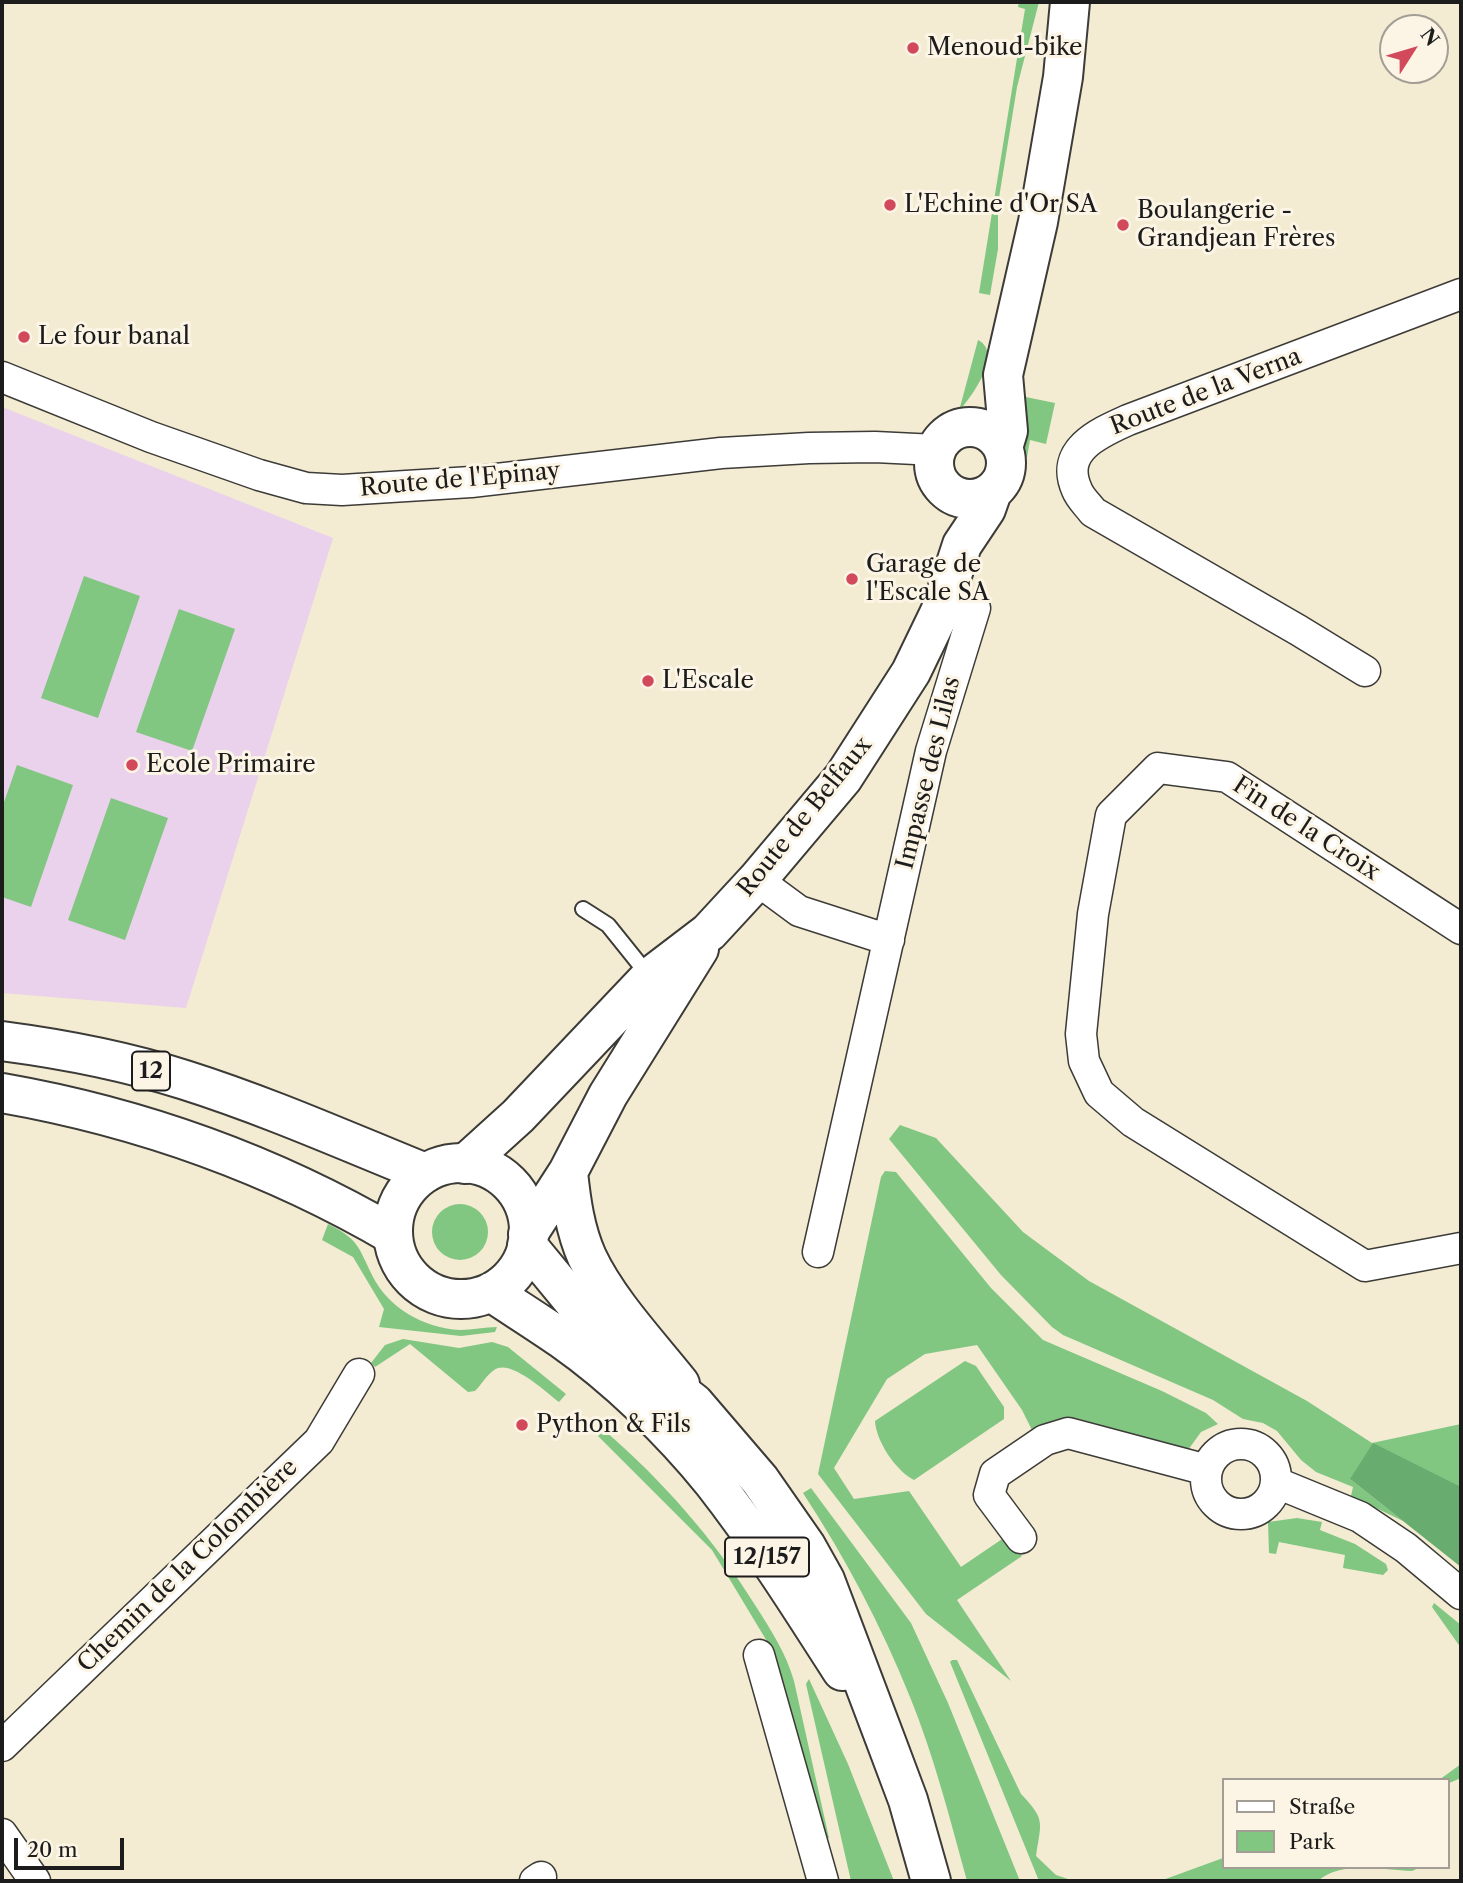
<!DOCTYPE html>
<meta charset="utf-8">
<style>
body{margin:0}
#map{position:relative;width:1463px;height:1883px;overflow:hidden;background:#f3ebd2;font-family:"Libre Caslon Text",serif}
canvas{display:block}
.frame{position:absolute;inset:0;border:4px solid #1c1c1c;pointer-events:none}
.legend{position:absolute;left:1222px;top:1778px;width:228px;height:91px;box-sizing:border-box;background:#fcf5e5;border:2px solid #a29e95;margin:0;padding:9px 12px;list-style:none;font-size:21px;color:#1c1c1c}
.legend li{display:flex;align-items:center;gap:14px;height:35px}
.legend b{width:35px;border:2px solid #a29e95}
.north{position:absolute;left:1379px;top:14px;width:70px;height:70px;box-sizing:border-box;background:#fcf5e5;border:2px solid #a29e95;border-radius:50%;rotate:53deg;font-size:19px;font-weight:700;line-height:28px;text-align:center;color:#1c1c1c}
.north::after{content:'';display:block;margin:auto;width:24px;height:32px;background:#d1495b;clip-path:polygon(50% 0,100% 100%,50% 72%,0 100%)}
.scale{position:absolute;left:14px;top:1838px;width:110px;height:32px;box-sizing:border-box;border:4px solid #1c1c1c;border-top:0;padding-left:9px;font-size:21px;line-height:24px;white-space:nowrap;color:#1c1c1c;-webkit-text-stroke:5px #fcf5e5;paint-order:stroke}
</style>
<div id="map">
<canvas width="1463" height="1883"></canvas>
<div class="frame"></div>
<ul class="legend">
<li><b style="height:9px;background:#fff"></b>Straße</li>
<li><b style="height:19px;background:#81c782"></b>Park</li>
</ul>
<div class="north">N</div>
<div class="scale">20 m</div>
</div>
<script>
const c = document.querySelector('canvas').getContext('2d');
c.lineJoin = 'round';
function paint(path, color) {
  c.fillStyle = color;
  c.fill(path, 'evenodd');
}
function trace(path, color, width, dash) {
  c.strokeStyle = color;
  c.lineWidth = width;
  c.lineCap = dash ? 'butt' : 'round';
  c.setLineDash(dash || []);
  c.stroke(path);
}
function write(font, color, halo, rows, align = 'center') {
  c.font = font + ' "Libre Caslon Text",serif';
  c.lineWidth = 6;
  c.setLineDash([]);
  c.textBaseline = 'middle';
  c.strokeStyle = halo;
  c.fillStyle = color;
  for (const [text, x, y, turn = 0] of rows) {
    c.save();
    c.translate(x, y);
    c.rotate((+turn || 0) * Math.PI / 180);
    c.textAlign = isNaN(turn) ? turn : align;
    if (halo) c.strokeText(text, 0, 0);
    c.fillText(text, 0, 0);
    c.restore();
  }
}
const built = new Path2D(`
 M2,407L333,538L186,1008L2,993Z`);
const green = new Path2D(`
 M1019,2H1039L1017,87L998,204V249L990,295L979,293L1025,9L1018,7Z
 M978,340C1004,353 971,398 959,411Z
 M1021,396L1055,403L1046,444L1030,440L1027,457L1019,454Z
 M84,576L140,596L98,718L41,698Z
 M179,609L235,629L192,751L136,732Z
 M17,765L73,785L31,907L2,897V808Z
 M111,798L168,818L125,940L68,920Z
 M900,1125L936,1138L1023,1232L1089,1281L1307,1401L1372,1443L1461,1424V1531L1350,1479L1403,1521L1351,1496L1353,1487L1316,1472L1301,1460L1277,1431L1263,1423L1243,1419L1213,1400L1063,1335L1052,1327L1001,1275L889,1139Z
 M885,1171L896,1172L991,1288L1043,1340L1162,1391L1206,1413L1218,1424L1201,1432L1188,1450L1075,1418L1056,1420L1033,1432L1022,1410L977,1345L925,1354L887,1379L834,1468L854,1499L909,1491L961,1567L1008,1535L1022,1556L957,1600L1011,1681L926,1614L818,1474L881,1177Z
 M432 1232a28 28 0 1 1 56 0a28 28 0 1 1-56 0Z
 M328,1224C358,1239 358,1246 372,1275C388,1308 424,1328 460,1330C472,1330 485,1327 497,1327L495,1332L461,1336L379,1327L384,1309L353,1257L322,1240Z
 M403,1339L459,1348L492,1342L508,1347L566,1394L559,1402C546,1392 515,1363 498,1368C489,1371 482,1384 475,1391L468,1392L410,1344L375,1367L371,1363L385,1345Z
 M965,1361L976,1366L1004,1407V1419L914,1480C896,1471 876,1441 875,1421Z
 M604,1430C663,1481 714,1539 755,1605C771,1630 786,1653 794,1681L829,1838L824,1839L803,1780L768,1643L712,1550L598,1436Z
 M811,1488L911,1623L948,1703L1020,1881H967C950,1819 934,1756 910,1697C881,1625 845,1557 803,1493Z
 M1297,1518L1322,1522L1320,1530L1355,1544L1386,1564L1388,1570L1383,1575L1343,1568L1345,1555L1279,1542L1276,1554L1269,1553L1268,1522Z
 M1434,1603L1461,1625V1648L1432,1607Z
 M952,1660H957L1021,1794C1046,1820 1041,1822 1036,1856L1056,1875L1074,1881H1039L950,1662Z
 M809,1679L848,1764L894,1881H851L806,1684Z
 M1461,1764V1778L1447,1784V1780H1439Z
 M1223,1858V1867H1421L1412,1871C1383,1870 1341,1860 1318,1881H1160Z`);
const forest = new Path2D(`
 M1373,1443L1461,1487V1567L1350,1479Z`);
const lane = new Path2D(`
 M583,909L608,925L649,976`);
const street = new Path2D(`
 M2,377L151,437L259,475L306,488L342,490L471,482L721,453L809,448L875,447L936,450
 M1365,671L1298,630L1093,512C1088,505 1080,498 1077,490C1059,450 1099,433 1128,420L1461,294
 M757,880L799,911L889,940
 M1461,929L1227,777L1158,768L1111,815L1093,914L1081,1034L1084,1061L1099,1093L1133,1122L1365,1266L1461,1248
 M818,1252L931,751L975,608
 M1206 1479a35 35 0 1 1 70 0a35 35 0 1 1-70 0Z
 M1277,1483L1360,1517L1406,1548L1461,1594
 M1021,1538L989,1495L995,1474L1045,1440L1068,1433L1207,1470
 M759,1655L823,1881
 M2,1746L319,1441L359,1374
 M2,1834L35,1881
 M535,1881L541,1877`);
const secondary = new Path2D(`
 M934 463a36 36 0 1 1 72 0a36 36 0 1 1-72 0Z
 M1003,448L1008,431L1003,375L1038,222L1063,77L1070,2
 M465,1164L518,1116L650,977L709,932L757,880L843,778L911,672L940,612L962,545L986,509L992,492
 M568,1172C571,1201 575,1230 587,1257C608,1302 649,1345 680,1384
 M528,1234L568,1172L608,1095L699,949`);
const primary = new Path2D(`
 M393 1231a68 68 0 1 1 136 0a68 68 0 1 1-136 0Z
 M527,1245L583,1313L613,1340L694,1403L760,1480L806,1546L825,1580L887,1744L908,1800L931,1881
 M491,1292C515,1308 539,1323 562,1339C616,1377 671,1430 713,1482C760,1542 801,1607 842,1671`);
const highway = new Path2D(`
 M2,1041C63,1049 126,1061 185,1080C267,1106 346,1141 425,1173
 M2,1093C139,1117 273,1165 393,1235`);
const markers = [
 [913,48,7,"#d1495b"],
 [890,205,7,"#d1495b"],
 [1123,225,7,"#d1495b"],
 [24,337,7,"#d1495b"],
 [852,579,7,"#d1495b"],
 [648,681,7,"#d1495b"],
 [132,765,7,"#d1495b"],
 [522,1425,7,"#d1495b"]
];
const shields = [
 [151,1071,38],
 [767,1557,84]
];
const shieldNames = [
 ["12",151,1071],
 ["12/157",767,1557]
];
const poiNames = [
 ["Menoud-bike",927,48],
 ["L'Echine d'Or SA",904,205],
 ["Boulangerie -",1137,211],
 ["Grandjean Frères",1137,239],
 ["Le four banal",38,337],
 ["Garage de",866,565],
 ["l'Escale SA",866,593],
 ["L'Escale",662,681],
 ["Ecole Primaire",146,765],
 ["Python & Fils",536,1425]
];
const streetNames = [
 ["Route de la Verna",1206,392,-21],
 ["Route de l'Epinay",460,480,-5],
 ["Impasse des Lilas",929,773,-76],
 ["Route de Belfaux",805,817,-51],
 ["Fin de la Croix",1306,829,33],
 ["Chemin de la Colombière",188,1566,-44]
];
paint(built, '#ead1ec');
paint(green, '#81c782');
paint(forest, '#68ac70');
trace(lane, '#3c3b37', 18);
trace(street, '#3c3b37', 33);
trace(secondary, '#3c3b37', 42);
trace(primary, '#3c3b37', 42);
trace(highway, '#3c3b37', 42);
trace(lane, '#fff', 14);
trace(street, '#fff', 30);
trace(secondary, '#fff', 38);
trace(primary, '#fff', 38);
trace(highway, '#fff', 38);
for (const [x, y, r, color] of markers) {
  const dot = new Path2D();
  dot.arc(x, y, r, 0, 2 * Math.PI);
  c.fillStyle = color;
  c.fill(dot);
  trace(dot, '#fcf5e5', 2.5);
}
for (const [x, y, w] of shields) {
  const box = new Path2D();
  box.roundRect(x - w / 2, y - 19.5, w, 39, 5);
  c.fillStyle = '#fcf5e5';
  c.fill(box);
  trace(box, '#1c1c1c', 2);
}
write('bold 23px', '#1c1c1c', null, shieldNames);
write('24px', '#1c1c1c', '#fcf5e5', poiNames, 'left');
write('24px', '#1c1c1c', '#fcf5e5', streetNames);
</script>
